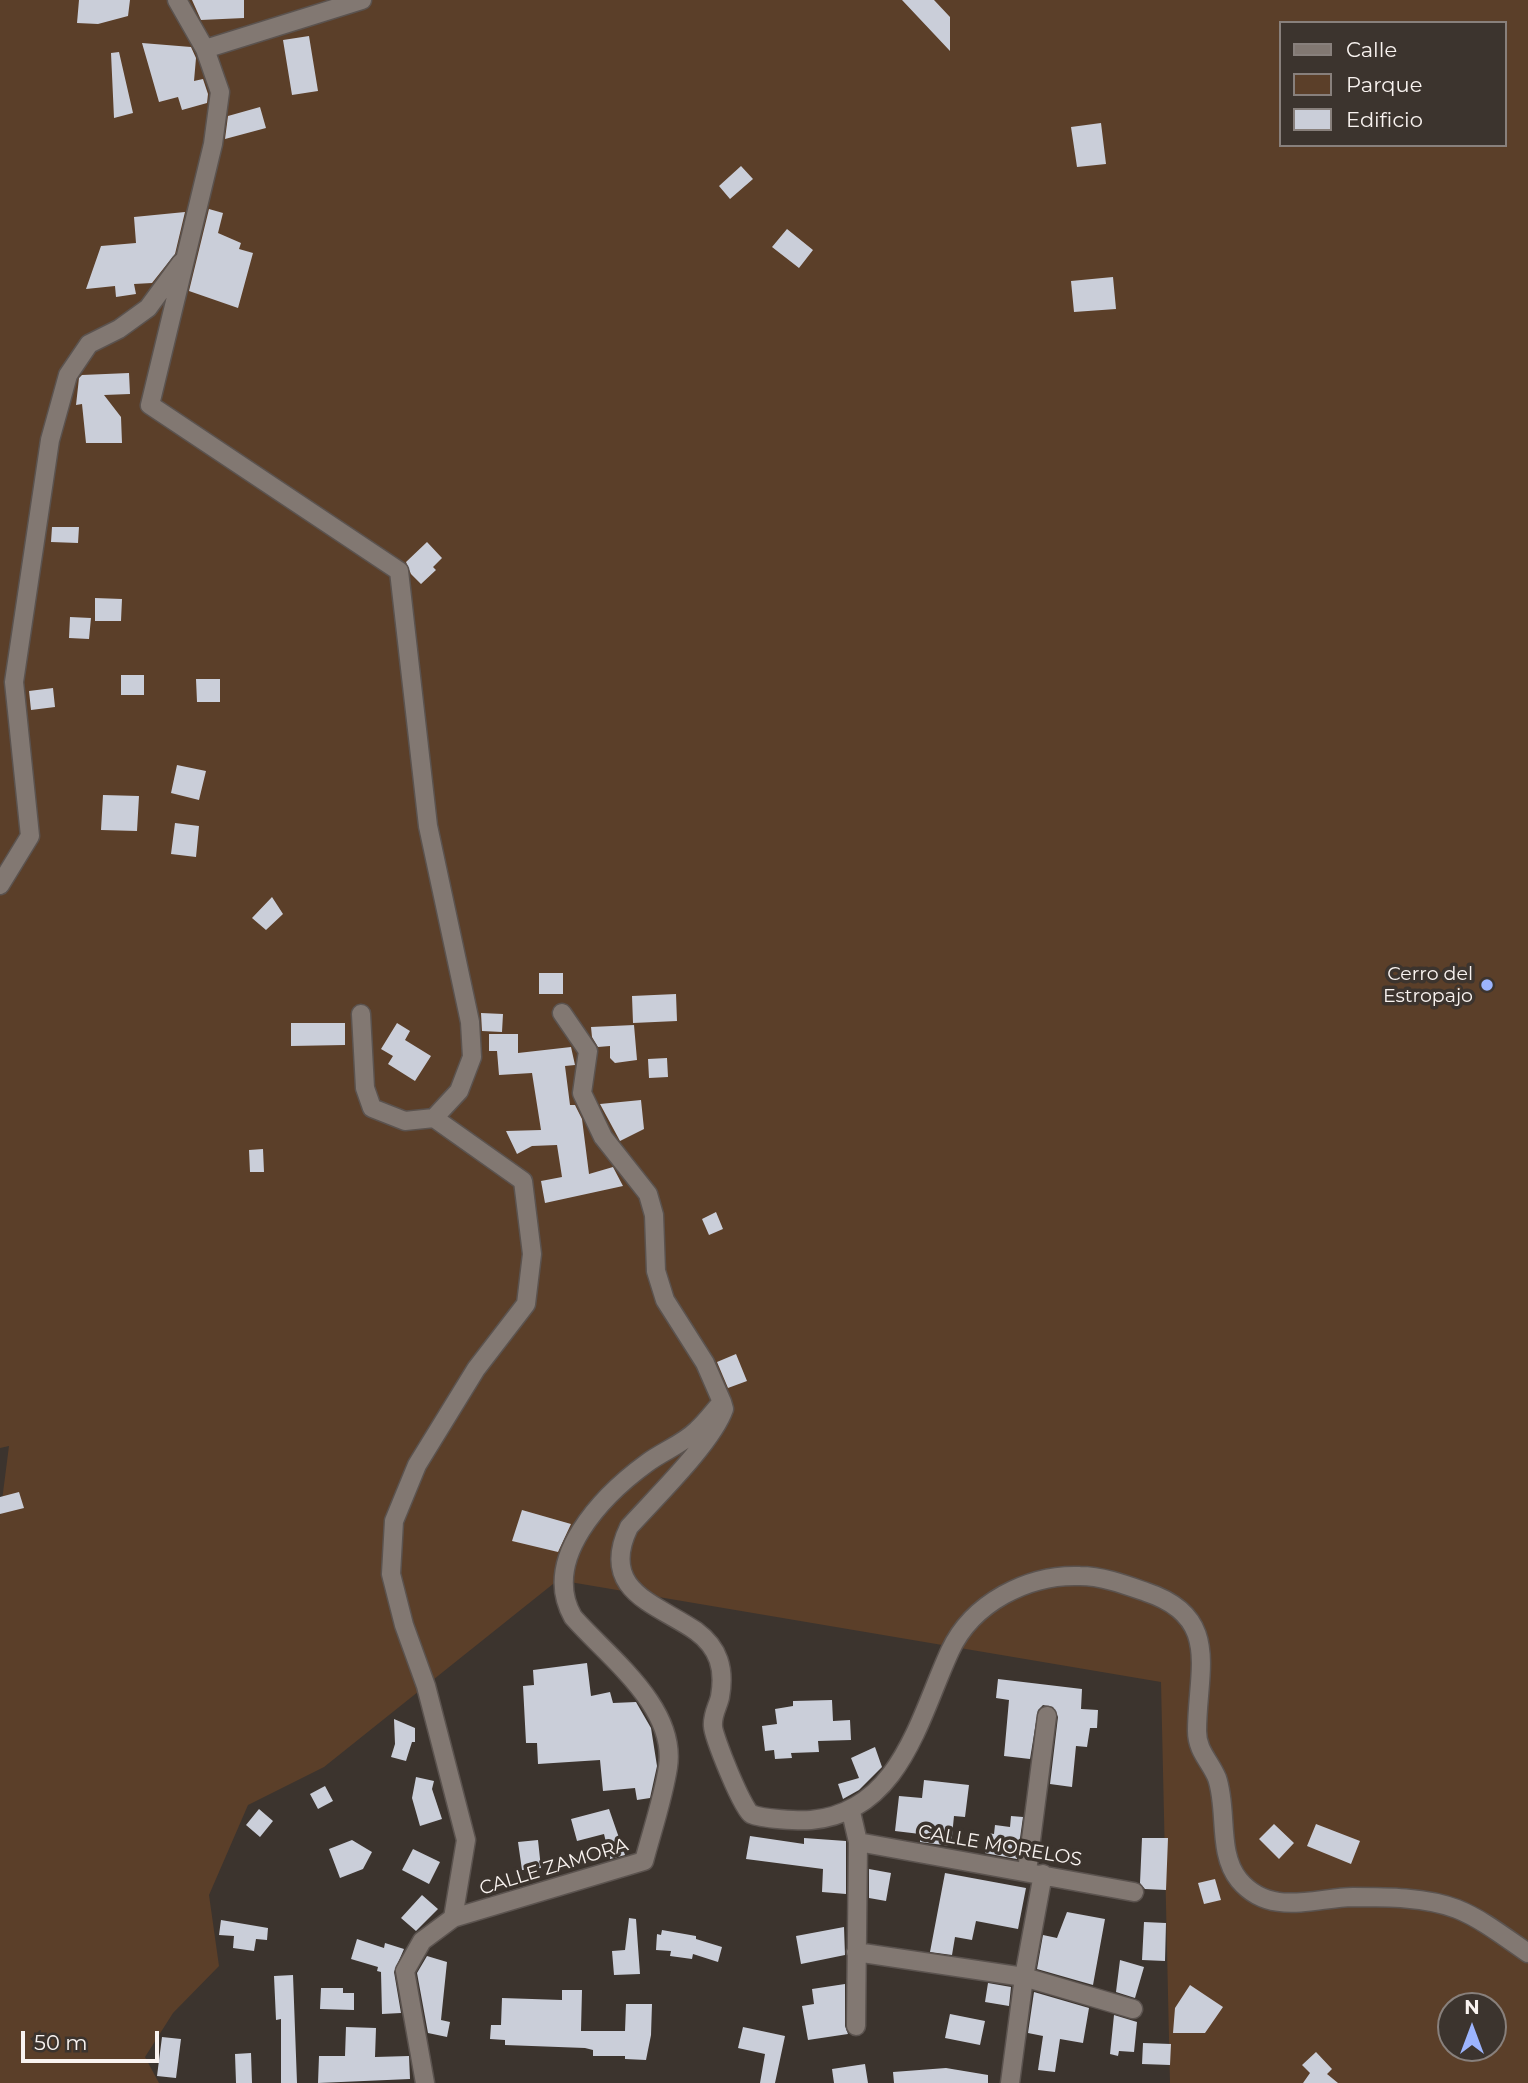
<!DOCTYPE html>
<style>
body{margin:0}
#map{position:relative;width:1528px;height:2083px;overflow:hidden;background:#3c342e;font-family:Montserrat,sans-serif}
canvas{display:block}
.legend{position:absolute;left:1279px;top:21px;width:228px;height:126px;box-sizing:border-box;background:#3c342e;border:2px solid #88807c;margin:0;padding:9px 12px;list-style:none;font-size:21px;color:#f9f3f0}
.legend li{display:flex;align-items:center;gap:14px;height:35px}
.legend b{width:35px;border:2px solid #88807c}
.north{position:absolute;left:1437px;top:1992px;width:70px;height:70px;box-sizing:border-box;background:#3c342e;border:2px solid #88807c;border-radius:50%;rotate:0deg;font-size:19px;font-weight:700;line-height:28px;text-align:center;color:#f9f3f0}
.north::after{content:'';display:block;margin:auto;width:24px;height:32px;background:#9cb4fd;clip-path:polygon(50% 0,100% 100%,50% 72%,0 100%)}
.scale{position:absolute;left:21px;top:2031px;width:138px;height:32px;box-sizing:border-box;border:4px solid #f9f3f0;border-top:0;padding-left:9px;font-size:21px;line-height:24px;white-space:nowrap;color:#f9f3f0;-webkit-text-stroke:5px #3c342e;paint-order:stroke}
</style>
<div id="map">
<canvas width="1528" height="2083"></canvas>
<ul class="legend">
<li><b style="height:9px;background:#827872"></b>Calle</li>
<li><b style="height:19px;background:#5b3f29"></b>Parque</li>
<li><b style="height:19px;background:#caced9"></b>Edificio</li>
</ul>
<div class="north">N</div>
<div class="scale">50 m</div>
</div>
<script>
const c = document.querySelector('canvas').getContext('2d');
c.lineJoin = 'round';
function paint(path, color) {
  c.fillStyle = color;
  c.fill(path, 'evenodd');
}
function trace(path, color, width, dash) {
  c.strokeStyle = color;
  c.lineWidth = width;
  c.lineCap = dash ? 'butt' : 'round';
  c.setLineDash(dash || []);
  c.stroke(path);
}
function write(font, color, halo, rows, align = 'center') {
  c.font = font + ' Montserrat,sans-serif';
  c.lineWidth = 7;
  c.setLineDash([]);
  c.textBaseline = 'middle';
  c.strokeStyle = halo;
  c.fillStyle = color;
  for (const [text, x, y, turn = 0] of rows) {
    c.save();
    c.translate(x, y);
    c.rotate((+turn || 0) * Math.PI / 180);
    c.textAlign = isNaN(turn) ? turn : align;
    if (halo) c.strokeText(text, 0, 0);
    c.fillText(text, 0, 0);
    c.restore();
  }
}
const green = new Path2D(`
 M0,0H1528V2083H1170L1161,1682L558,1580L324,1767L248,1805L209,1895L219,1966L173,2013L145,2057L159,2083H0V1516L9,1446L0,1448ZM1281,23H1505V145H1281ZM1451,2006H1493V2048H1451Z`);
const building = new Path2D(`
 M79,0H130L128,16L98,24L77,23Z
 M192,0H244V18L201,20Z
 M902,0H934L950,17V51Z
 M309,36L318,91L292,95L283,40Z
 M142,43L191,47L196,58L194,81L203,79L208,94L207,103L182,110L178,97L159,102Z
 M119,52L133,113L114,118L111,53Z
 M260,107L266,128L225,139L228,116Z
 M1101,123L1106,164L1077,167L1071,127Z
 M741,166L753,179L730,199L719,186Z
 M209,209L223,213L218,233L241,243L239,249L253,253L238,308L189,291Z
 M185,212L175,254L152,283L134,284L136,294L116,297L115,286L86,289L101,246L136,243L134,217Z
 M787,229L813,250L799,268L772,247Z
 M1113,277L1116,309L1074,312L1071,281Z
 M129,373L130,394L104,395L121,417L122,443H86L82,404L76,405L79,378L82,375Z
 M52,527H79L78,543L51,542Z
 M427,542L442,558L433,567L436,570L421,584L411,574L406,562Z
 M95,598L122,599L121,621H95Z
 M70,617L91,618L89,639L69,638Z
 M121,675H144V695H121Z
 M196,679H220V702H197Z
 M53,688L55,707L31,710L29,691Z
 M177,765L206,771L199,800L171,793Z
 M103,795L139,796L137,831L101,830Z
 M175,823L199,826L196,857L171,854Z
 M272,897L283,914L266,930L252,918Z
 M539,973H563V994H539Z
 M676,994L677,1021L633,1023L632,996Z
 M481,1013L503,1014L502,1032L482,1031Z
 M291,1023H345V1045L291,1046Z
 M397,1023L410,1031L405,1040L431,1056L415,1081L388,1064L393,1056L381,1049Z
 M634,1025L637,1060L615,1063L610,1058V1046L598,1047L592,1037L591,1027Z
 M489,1034H518V1053L571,1047L575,1065L565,1066L570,1105H575L582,1119L589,1174L613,1167L623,1186L545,1203L541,1181L562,1177L557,1145L532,1146L517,1154L506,1131L541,1130L532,1073L499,1075L497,1051H489Z
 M667,1058L668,1077L649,1078L648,1059Z
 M641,1100L644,1129L620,1141L600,1104Z
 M263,1149L264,1172H250L249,1150Z
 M716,1212L723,1229L709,1235L702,1219Z
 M736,1354L747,1381L728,1388L717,1362Z
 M19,1492L24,1508L0,1514V1497Z
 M522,1510L571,1524L558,1552L512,1541Z
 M587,1663L591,1696L610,1692L613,1703L636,1702L651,1728L657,1766L650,1798L637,1800L635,1788L603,1791L600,1760L538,1764L537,1743H526L523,1686L534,1685L533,1670Z
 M998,1679L1082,1689L1081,1709L1098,1710L1097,1728H1090L1087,1747L1076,1746L1072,1787L1050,1784L1058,1717L1053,1707L1043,1705L1038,1710L1030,1759L1004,1756L1009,1700L996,1698Z
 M832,1700L833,1721L850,1720L851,1740L818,1741L819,1752L791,1753L792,1758L775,1759L774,1750L765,1751L762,1726L777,1724L775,1709L793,1706V1701Z
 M394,1719L415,1728V1742H412L406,1761L391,1757L395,1744Z
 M875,1747L882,1767L859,1790L843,1799L838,1784L859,1778L851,1758Z
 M416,1777L434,1781L432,1789L442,1819L420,1826L412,1798Z
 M924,1780L969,1785L965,1817L954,1816L951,1846L920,1842V1834L895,1831L899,1796L922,1798Z
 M325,1786L333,1801L318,1809L310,1794Z
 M259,1809L273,1821L260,1837L246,1825Z
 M609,1809L625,1855L610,1859L604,1834L577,1841L571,1819Z
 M1011,1816L1023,1817L1017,1859L985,1853L987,1833L994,1834L995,1825L1010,1827Z
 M1274,1824L1294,1843L1279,1859L1259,1839Z
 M1316,1824L1360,1841L1351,1864L1307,1846Z
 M750,1836L804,1844V1838L846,1841V1894L822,1892L823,1869L746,1859Z
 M1142,1838H1168L1166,1890L1145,1889L1140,1883Z
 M352,1840L372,1852L363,1869L340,1878L329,1849Z
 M538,1840L541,1868L522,1870L518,1842Z
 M413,1849L440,1862L429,1884L402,1870Z
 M869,1869L891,1873L886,1901L869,1898Z
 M945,1873L1026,1888L1018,1929L976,1921L972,1940L955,1937L952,1955L930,1952Z
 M1215,1879L1221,1900L1204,1904L1198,1883Z
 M422,1895L438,1909L416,1931L401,1918Z
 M1067,1912L1105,1919L1093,1985L1037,1969L1043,1935L1057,1938Z
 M629,1918L636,1919L640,1974L614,1975L612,1951L625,1950Z
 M221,1920L268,1928L267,1940L256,1939L254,1951L233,1948L234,1936L219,1935Z
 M1144,1922L1166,1923L1165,1961L1142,1960Z
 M844,1927L845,1955L801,1964L796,1936Z
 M662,1930L696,1936V1939L722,1947L718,1962L693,1954L692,1959L670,1956L671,1951L656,1950L657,1934L661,1935Z
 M357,1939L384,1948L385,1943L404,1949L394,1972L401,2013L382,2014L381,1972L377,1971L378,1967L351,1959Z
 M427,1956L447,1962L441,2020L450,2022L447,2037L428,2033L417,1973Z
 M1120,1960L1144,1967L1135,1998L1116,1992Z
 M293,1975L297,2083H281V2019L276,2020L274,1976Z
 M988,1983L1011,1987L1009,2006L985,2002Z
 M845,1984V2026L848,2034L808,2040L802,2006L814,2004L812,1989Z
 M1190,1985L1223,2007L1205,2033H1173L1175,2008Z
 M321,1988H343V1993H354V2010L320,2009Z
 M562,1990H582L581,2031H625L626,2004H652L651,2035L646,2060L625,2059V2056H593V2050L585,2048L505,2045V2040L490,2039L491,2025H501L502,1998L562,2000Z
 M1034,1992L1089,2008L1083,2043L1060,2039L1055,2072L1038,2070L1043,2036L1028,2033Z
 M950,2014L985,2021L980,2045L945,2038Z
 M1114,2015L1137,2022L1134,2052L1119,2051L1118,2056L1110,2054Z
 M346,2027L376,2028L375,2057L409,2056L410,2079L318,2083L319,2056H345Z
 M743,2027L785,2036L775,2083H760L765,2054L738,2048Z
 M162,2037L181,2039L176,2078L157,2076Z
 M1143,2043L1171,2044L1170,2065L1142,2064Z
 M1316,2052L1332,2069L1327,2074L1338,2083H1303L1310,2073L1302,2065Z
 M251,2053L252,2083H236L235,2054Z
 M865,2064L868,2083H834L832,2069Z
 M946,2068L988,2075V2083H894L893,2072Z`);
const street = new Path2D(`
 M177,0L205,49L220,92L213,144L150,405L399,571L428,826L470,1022L472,1057L459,1091L434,1118L405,1121L372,1108L365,1088L361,1014
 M205,49L362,0
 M0,885L30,836L14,682L50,440L68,375L89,344L119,329L148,308L181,263
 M434,1118L523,1181L532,1254L526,1304L476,1369L417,1465L394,1521L391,1574L404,1625L426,1686L466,1840L453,1918
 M722,1402L724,1409C712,1443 655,1498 629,1527C598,1591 657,1604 696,1631C719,1648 725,1669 720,1697C718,1706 712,1715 713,1726C713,1736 743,1810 751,1814C762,1819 799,1821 811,1820C900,1812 919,1718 950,1651C972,1603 1028,1574 1080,1576C1102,1576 1126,1585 1146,1592C1222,1617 1197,1671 1197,1731C1197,1751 1210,1761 1217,1778C1228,1810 1217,1853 1239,1880C1270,1917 1313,1898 1353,1897C1386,1897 1426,1897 1457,1909C1482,1919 1506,1938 1528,1953
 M851,1812L858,1842L856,2026
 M858,1842L1134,1892
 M1027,1871L1047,1716
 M856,1952L1024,1977L1133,2009
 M425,2083L405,1971L422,1941L453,1918L644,1861C652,1831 663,1799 668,1767C677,1707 608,1657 573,1617C540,1559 603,1495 647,1463C663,1451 683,1444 697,1430C706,1422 713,1412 722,1402L705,1363L665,1300L656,1271L654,1215L648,1194L603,1137L582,1093L588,1051L562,1013
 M1010,2083L1024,1977L1043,1874`);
const markers = [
 [1487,985,7,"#9cb4fd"]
];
const poiNames = [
 ["Cerro del",1473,974],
 ["Estropajo",1473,996]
];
const streetNames = [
 ["CALLE MORELOS",1000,1846,10],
 ["CALLE ZAMORA",554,1867,-17]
];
paint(green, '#5b3f29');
paint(building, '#caced9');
trace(street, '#5b534f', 21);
trace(street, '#827872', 18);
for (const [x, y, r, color] of markers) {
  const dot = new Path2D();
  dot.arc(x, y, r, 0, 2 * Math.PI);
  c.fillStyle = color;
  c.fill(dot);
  trace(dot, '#3c342e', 2.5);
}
write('19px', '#f9f3f0', '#3c342e', poiNames, 'right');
write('19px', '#f9f3f0', '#3c342e', streetNames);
</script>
